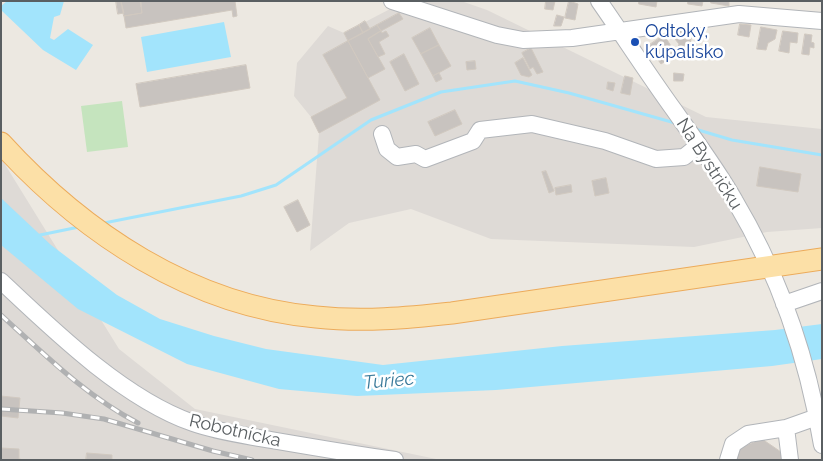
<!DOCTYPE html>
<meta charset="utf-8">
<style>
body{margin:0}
#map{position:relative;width:823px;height:461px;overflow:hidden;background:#ece8e1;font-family:Raleway,sans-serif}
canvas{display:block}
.frame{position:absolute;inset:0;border:2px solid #5a5f62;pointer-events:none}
</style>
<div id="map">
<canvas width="823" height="461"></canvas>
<div class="frame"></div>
</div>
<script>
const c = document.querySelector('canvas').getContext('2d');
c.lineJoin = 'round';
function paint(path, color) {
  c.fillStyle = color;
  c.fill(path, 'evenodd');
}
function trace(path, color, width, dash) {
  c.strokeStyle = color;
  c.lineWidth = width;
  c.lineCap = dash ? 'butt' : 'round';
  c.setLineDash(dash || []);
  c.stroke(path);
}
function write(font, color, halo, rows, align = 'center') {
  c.font = font + ' Raleway,sans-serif';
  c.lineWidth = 5;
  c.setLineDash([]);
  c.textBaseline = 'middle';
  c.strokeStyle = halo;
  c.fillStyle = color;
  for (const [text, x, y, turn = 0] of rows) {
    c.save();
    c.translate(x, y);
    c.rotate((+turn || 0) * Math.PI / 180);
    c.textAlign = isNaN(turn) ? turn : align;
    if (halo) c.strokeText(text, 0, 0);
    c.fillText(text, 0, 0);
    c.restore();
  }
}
const industrial = new Path2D(`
 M393,1H461L487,10L706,117L822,129V228L767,232L694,247L491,239L411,209L349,223L310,251L319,133L311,117L294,96L297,63L328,26L344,33L392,8Z
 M1,158L119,349L195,409L441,460H1Z`);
const green = new Path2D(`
 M122,101L128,147L87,152L81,106Z`);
const water = new Path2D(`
 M7,1H64L60,15L54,17L50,38L54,40L68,29L93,45L76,70L43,50L1,10V6Z
 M224,22L231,57L147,72L141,37Z
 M1,198L51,245L117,295L160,319L214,336L266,349L383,365L562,346L775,330L822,324V359L772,366L496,390L357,396L279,389L187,364L78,309L1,245Z`);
const stream = new Path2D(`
 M695,129L732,140L822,155
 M104,223L241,196L276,185L371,120L441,92L515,81L569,93L675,123
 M40,235L79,227`);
const building = new Path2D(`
 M116,1H121L124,13L118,14Z
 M121,1H140L142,13L124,16Z
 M235,1L237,16L233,17L232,10L126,28L124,16L142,13L141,2Z
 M546,1H555L553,10L545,9Z
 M569,1L578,4L575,20L565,18Z
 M639,1H657L656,7L639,4Z
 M688,1H703L702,6L688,4Z
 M711,1H729V6L711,3Z
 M399,13L403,19L381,31L377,25Z
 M557,15L564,17L561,26H554Z
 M365,21L370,29L363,33L359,25Z
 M740,24L751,25L749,37L738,35Z
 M359,25L363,33L348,41L344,33Z
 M377,25L381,31L368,39L385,69L368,78L348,41Z
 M761,27L777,30L775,39L768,43L766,50L757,49Z
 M430,28L439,45L421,54L412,38Z
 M676,30L692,32L690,46L684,45V48L678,47L679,44L675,39Z
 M381,31L382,33L386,31L389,36L379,42L385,54L378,57L368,39Z
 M783,31L798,33L797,43L790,42L789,53L779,51Z
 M805,34L812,35L811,42L814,43V48L810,47L809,55L802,54Z
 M664,35L676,54L661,64L648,46Z
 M348,41L380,100L319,133L311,117L347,98L323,55Z
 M439,45L451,66L433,76L421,54Z
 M531,48L543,72L537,74L533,67L530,69L522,53Z
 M404,54L419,84L405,91L390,62Z
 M523,58L532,75L529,77L521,75L515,63Z
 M475,61L476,69L467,70L466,62Z
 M246,65L250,88L140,107L136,84Z
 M439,73L442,79L436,82L433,76Z
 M674,73L684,74L683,81H674Z
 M625,76L633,78L630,95L621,93Z
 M608,82L615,83L613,91L607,89Z
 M455,110L462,124L435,136L428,122Z
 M760,167L801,174L798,192L757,186Z
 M546,171L554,191L549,193L542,172Z
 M606,178L609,193L595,196L592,181Z
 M571,185L572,192L556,195L555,188Z
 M298,200L310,225L297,232L284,207Z
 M1,396L20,398L18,418L1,416Z
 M762,439L781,452L783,460H734L739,448Z
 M1,448L19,449V459L24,460H1Z
 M87,453L112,455V460H86Z`);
const minor = new Path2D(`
 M392,1L497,35L523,40L572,38L739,14L822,21
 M599,1C624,37 648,74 674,110C695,140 717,169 735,201C779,275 808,360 822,445
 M382,134L387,149L397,157L416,154L425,159L473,141L480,130L532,124L605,141L656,159L684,157L699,145
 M1,281C54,331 124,399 193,423C218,432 244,435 271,440C312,447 353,454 395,460
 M784,304L822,291
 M786,428L790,460
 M728,460L733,444L748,434L786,428L817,417`);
const major = new Path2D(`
 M1,143C83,233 192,306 316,317C362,322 407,318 452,313L822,259`);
const rail = new Path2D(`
 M1,315C44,354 86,396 138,423
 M1,409L62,413L104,419L213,451L252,460`);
const markers = [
 [635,42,5,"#1a4fb4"]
];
const transitNames = [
 ["Odtoky,",645,32],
 ["kúpalisko",645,53]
];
const streetNames = [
 ["Na Bystričku",709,164,57],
 ["Robotnícka",235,431,13]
];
const waterNames = [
 ["Turiec",389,381,-5]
];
paint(industrial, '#dedad6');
paint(green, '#c5e4be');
paint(water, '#a2e4fc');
trace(stream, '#a2e4fc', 3);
paint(building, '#c8c3bf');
trace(building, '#d1c9c0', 1);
trace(minor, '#b2b5b9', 18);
trace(major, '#ecab5b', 23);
trace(minor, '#fff', 16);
trace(major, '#fce0a7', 21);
trace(rail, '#b0b1b2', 5);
trace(rail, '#fff', 3, [9]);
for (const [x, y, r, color] of markers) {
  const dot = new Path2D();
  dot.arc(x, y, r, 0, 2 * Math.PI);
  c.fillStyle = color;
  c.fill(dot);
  trace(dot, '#fff', 2);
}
write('18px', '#164399', '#fff', transitNames, 'left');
write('18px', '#5a5f62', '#fff', streetNames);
write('italic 19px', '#3b7b9b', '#fff', waterNames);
</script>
